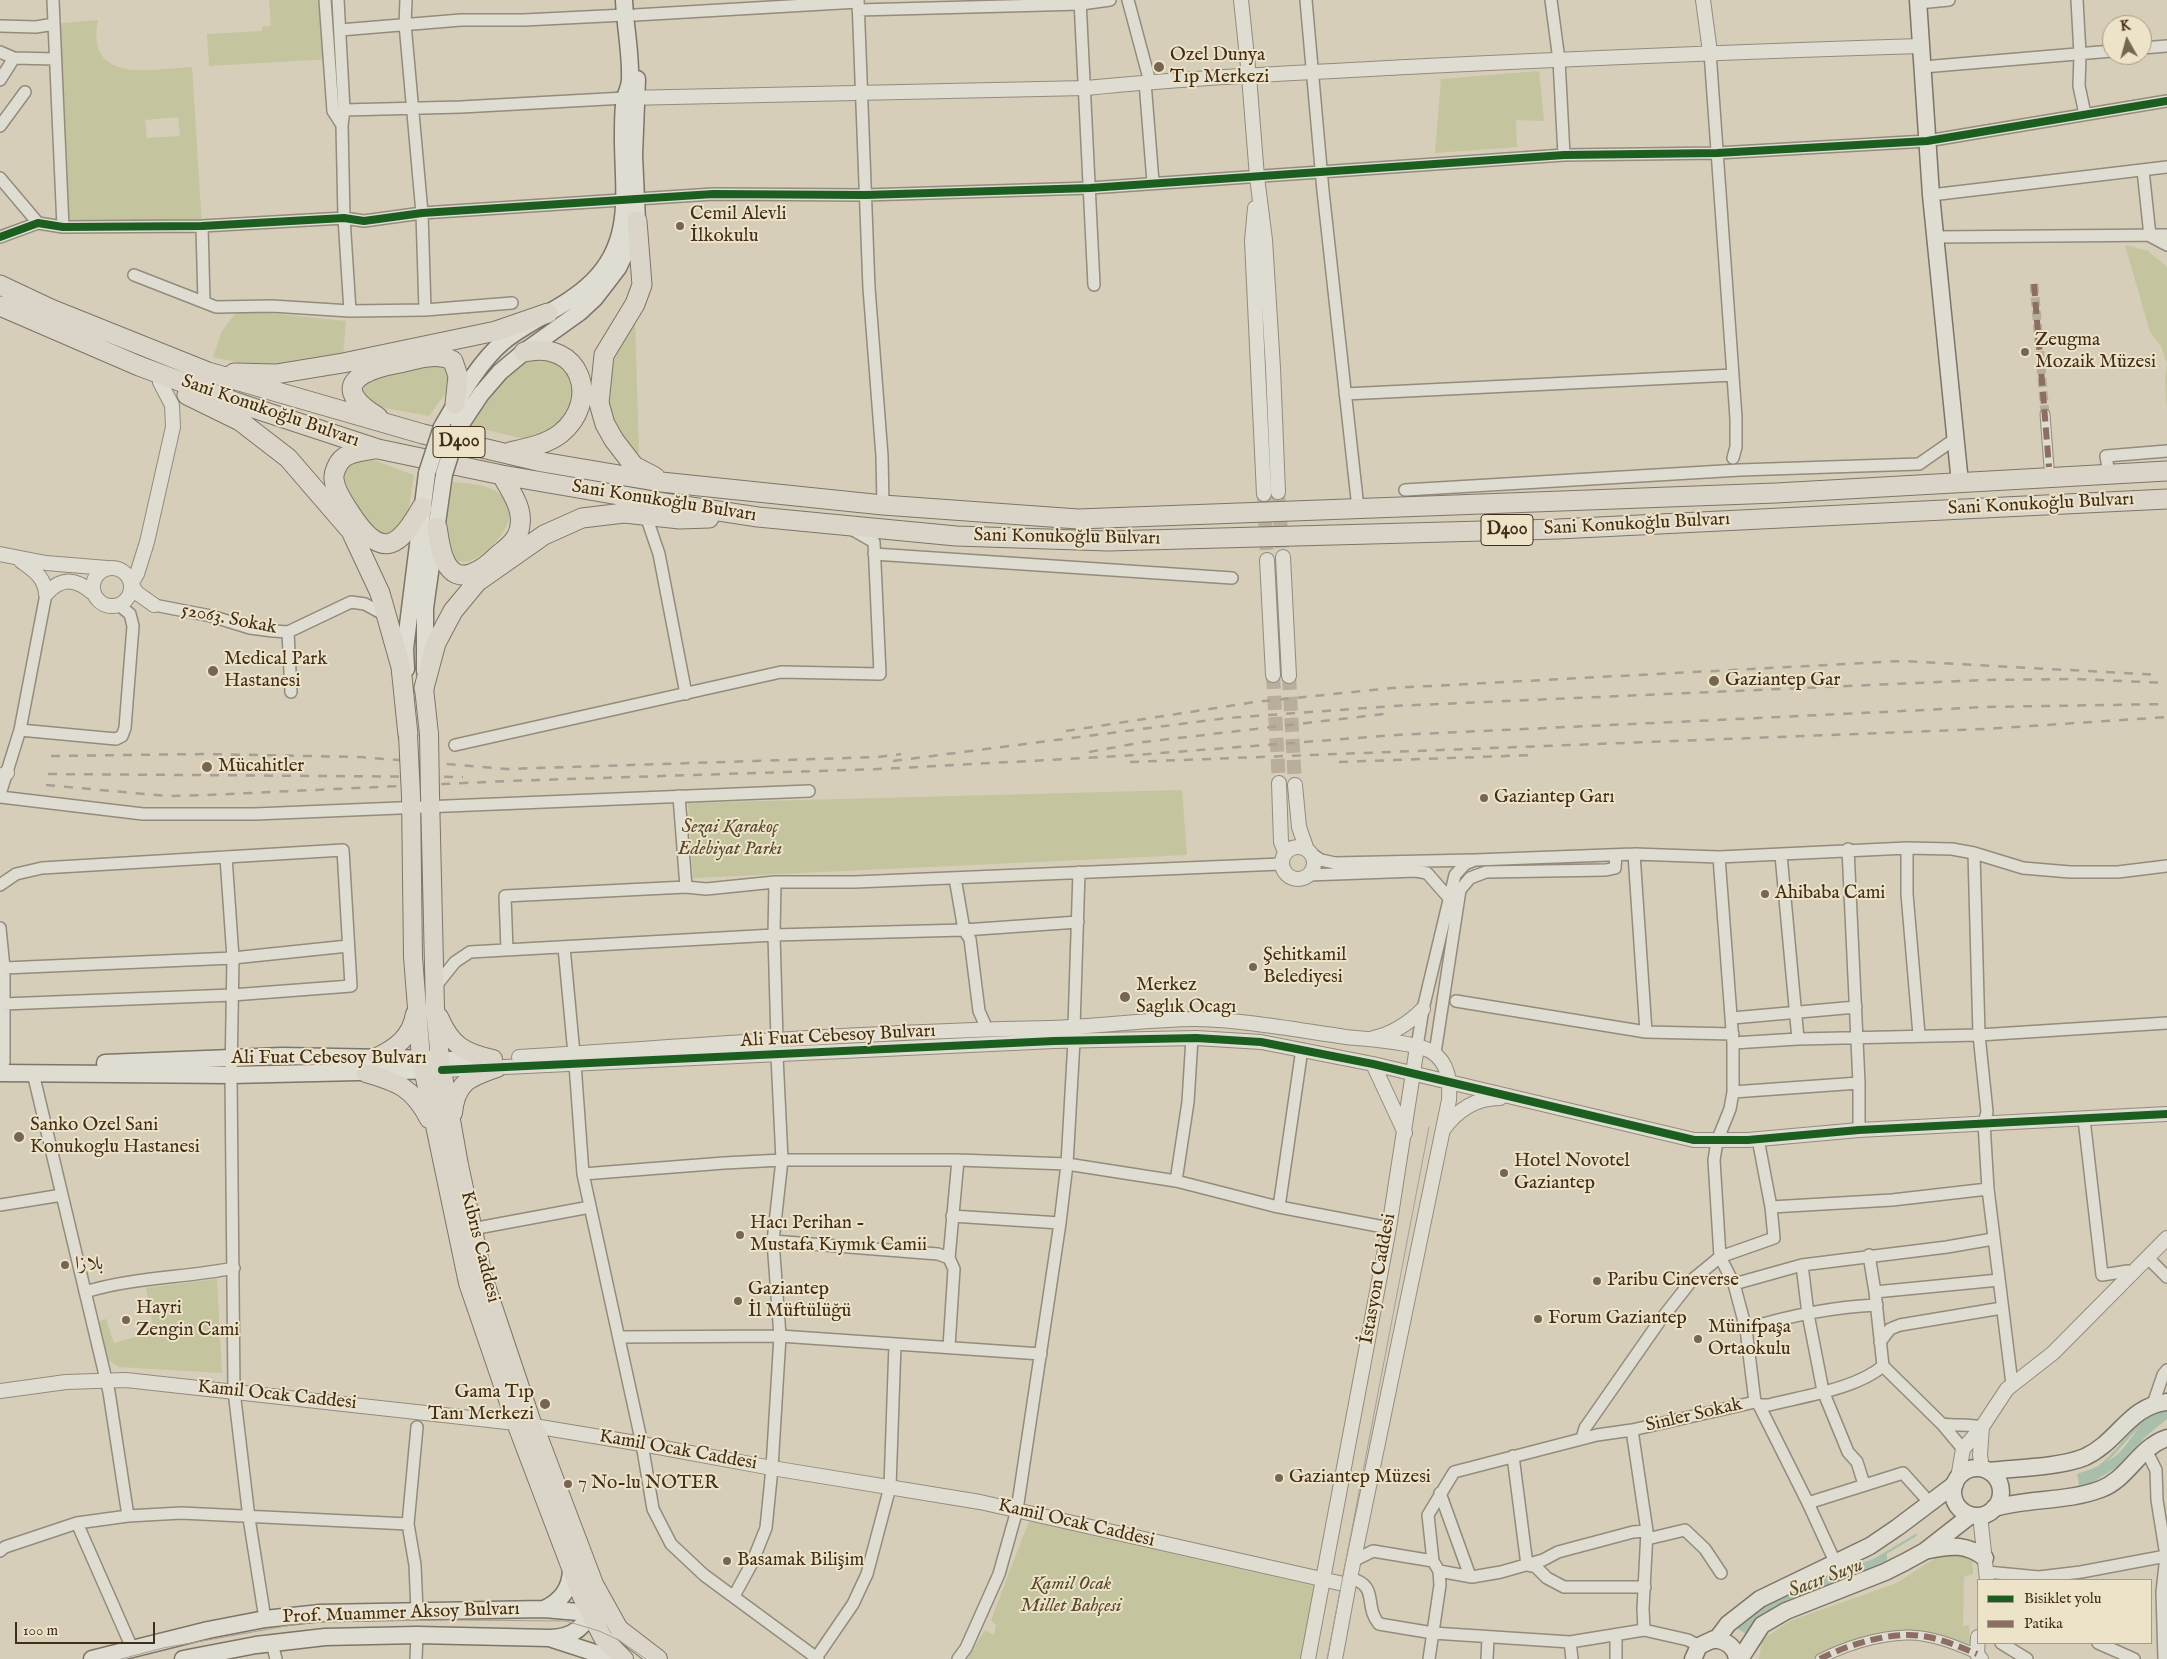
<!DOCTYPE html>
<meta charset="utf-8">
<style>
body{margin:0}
#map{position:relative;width:2167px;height:1659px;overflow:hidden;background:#d6ceb9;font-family:"IM FELL English",serif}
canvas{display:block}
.legend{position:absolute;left:1977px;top:1579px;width:175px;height:65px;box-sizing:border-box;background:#ede3c9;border:1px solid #a99a83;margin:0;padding:6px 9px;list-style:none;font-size:15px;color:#422d19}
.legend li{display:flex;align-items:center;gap:10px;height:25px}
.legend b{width:25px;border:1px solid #a99a83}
.north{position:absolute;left:2102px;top:15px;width:50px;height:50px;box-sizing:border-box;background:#ede3c9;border:1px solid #a99a83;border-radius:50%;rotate:353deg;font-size:14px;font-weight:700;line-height:20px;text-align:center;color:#422d19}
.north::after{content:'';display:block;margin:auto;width:18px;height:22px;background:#766551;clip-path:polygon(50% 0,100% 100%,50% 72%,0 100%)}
.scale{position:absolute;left:15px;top:1622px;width:140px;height:22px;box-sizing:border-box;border:2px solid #422d19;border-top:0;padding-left:6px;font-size:15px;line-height:18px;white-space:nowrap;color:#422d19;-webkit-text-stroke:4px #ede3c9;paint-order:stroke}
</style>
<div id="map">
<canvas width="2167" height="1659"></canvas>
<ul class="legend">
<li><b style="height:6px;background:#1b5e20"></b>Bisiklet yolu</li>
<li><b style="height:6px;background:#8d6e63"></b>Patika</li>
</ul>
<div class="north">K</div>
<div class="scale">100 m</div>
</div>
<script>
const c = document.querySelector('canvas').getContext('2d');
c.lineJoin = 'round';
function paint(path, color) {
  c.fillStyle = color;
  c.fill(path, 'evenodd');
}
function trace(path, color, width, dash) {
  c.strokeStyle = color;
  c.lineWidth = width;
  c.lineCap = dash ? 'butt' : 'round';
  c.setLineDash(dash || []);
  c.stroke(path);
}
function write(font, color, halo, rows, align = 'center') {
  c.font = font + ' "IM FELL English",Amiri,serif';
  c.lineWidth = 4;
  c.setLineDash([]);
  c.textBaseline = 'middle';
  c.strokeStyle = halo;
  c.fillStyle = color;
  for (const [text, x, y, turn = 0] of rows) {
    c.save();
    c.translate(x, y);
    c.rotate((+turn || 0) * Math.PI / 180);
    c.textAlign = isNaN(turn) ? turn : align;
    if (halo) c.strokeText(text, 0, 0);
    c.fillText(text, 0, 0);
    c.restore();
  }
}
const green = new Path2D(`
 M269,0H325L329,59L209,66L207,34L262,31V27L271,26Z
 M98,20C85,85 152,69 192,67L202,226L63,227L54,24ZM178,117L180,136L147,138L145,120Z
 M1539,71L1544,121L1516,120L1517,147L1435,153L1441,79Z
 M2125,245L2148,251L2167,267V410L2165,379L2167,363L2161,346L2150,332Z
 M238,310L346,321L343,357L280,365L255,366L213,357L222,331Z
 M635,321L639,454C630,448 625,440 619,431C592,389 612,358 635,321Z
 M540,356L558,363L569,374L575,386L569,416L554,430L528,440L471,426C489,401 509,364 540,356Z
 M442,364L452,371L453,383L429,416L374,406L363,394L361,384L380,374Z
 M368,458L414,475L406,524L390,537L378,535L341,485V474L353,459Z
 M453,482C470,484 492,484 504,498C523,519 490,553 470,561C464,563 458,561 452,559L445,535Z
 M1182,790L1187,855L693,878L688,803Z
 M217,1279L222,1373L119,1367L108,1360L97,1322L106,1319L114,1343L154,1332L146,1288Z
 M1029,1521L1318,1587L1306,1659H967L985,1630L994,1635L996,1625L991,1620Z
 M1952,1550H1972L1973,1574L1964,1577L1963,1626L1969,1625L1970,1646L1940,1636L1901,1633L1835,1648L1813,1659H1759L1762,1640L1792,1620L1897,1583L1927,1563Z`);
const water = new Path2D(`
 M2167,1410V1419L2146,1436L2122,1464L2080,1490L2077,1474C2092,1469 2107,1464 2119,1453C2133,1439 2144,1412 2167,1410Z
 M1887,1554V1560L1874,1568L1758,1621L1746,1634L1737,1628L1754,1612L1786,1595Z`);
const stream = new Path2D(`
 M2100,1466C2120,1451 2131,1427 2154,1416
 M1817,1581L1874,1560L1916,1535`);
const pedestrianTunnel = new Path2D(`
 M2034,284L2045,414`);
const tertiaryTunnel = new Path2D(`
 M1278,492L1283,557
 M1264,494L1267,560
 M1273,675L1279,783
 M1289,676L1295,785`);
const pedestrian = new Path2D(`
 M2045,414L2049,467
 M1820,1659C1845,1646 1877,1636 1906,1635C1930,1634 1956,1645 1977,1654`);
const minor = new Path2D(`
 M53,0L63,227
 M325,0L333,111L342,125
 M338,0L344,110L342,125L344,218L350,311
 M406,0L405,24L422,213L425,310
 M858,0L869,288L882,456L883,505
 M1080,0L1094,285
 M1128,0L1150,82
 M1306,0L1323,191L1358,508
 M1551,0L1559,60L1564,155
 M2077,0L2080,54L2079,86L2085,114
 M1918,3L1949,0
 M858,10L1081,4L1110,0
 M635,15L858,2
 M0,26L36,27L54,24
 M340,30L461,20H524L625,15
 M2142,48L2167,46
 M0,52L14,58L55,59
 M1710,52L1736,418V447L1733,458
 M1923,67L2112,51
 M0,80L14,58
 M1145,82L1153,182
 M344,110L461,107L625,98
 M0,126L25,92
 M2143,170L2150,236L2167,245
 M0,178L38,223
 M1931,195L2167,167
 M202,226L204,302
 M0,237L38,223L63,227L202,226L344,218L364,221L422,213L713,194L865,195L1090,188L1564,155L1717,153L1927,141L2167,101
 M1936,237L2167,235
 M134,275L216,307L272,306L350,311L425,310L512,303
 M1345,394L1733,375
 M2109,474L2106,456L2167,451
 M1405,490L1740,470L1919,464L1955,439
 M646,516L659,554L686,694
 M874,554L1232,578
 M154,605L211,616L250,628L273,631L288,632L351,602L365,604L385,615
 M288,632L291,692
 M20,730L116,739L122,736L125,728L133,626L130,614L119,605
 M455,745L781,672L880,674L874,542L853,530
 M0,794L20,730L46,594
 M679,796L686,887L706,889L775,882H855L1281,864
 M0,797L143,814H255L809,791
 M1907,848V894L1919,1035
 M1848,849L1859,1083V1130
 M1974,853L1979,1035L1987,1112L1984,1123L1988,1189L2012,1384
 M1312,854L1321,860L1335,863L1473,860
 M1634,854L1646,1032
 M1781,855L1798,1039
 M1719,857L1733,1043V1092L1730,1109L1717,1141L1714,1160L1720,1257L1734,1284L1746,1329L1755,1402L1759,1405L1808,1503L1836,1564
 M1308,875L1416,871L1427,873L1449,898
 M955,878L964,930L970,939L979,1011L987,1029
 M775,882L774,935L777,1040
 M0,885L16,874L42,868L226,857L233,958L231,1075L234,1391L249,1518L265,1619
 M0,928L4,968V1062
 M564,947L574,1054
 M507,950L505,896L686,887
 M4,968L233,958L348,946
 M435,987L455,962L470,952L774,935L964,930L1078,922
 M1456,1001L1646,1032L1733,1034
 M3,1004L232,995L351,986L343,850L226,857
 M1732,1018L1856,1007
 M1074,1027L1079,872
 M1733,1043L1798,1039L1979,1035L2167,1023
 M1417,1047L1423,1009L1455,875L1465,864L1475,860L1634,854L1719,857L1907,848L1952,849L1974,853L2023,868L2070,872H2118L2167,866
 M1435,1053L1460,890L1470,878L1486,872L1606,870L1615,868L1616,855
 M575,1064L583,1174L642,1444L653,1509L671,1544L704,1575L818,1659
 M33,1073L109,1392L128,1516
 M1733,1092L1859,1083
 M2084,1119L2102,1275L2128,1271L2133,1273
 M583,1174L724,1163L782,1160H958L1067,1164L1176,1181L1274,1206L1389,1228
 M1176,1181L1188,1102L1192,1038
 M0,1205L62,1195
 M1279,1207L1302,1049
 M1771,1207L1892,1200L1988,1189
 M952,1216L1060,1223
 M472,1229L590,1207
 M773,1241L938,1254L949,1258L954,1269L949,1347
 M1869,1255L1875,1292L1883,1366L1942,1424C1956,1426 1968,1424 1982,1427
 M2147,1257L2167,1277
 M949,1258L958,1160
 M1802,1265L1808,1314L1823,1391L1848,1452L1857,1462L1864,1484
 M1734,1284L1802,1265L1947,1247L1993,1239
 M85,1292C134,1277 184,1278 234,1268
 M1875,1292L1999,1280
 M1746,1329C1788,1316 1833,1307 1877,1305
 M619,1337L780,1336L1041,1354
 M1880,1342L1890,1329L1900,1325L2002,1308
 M2153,1404L2163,1375L2167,1370
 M1759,1405H1769C1804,1396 1856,1389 1883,1366
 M1942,1424L1963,1449
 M417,1427L408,1524L415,1565L417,1611
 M1632,1430L1647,1531L1643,1609L1644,1630
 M1582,1438L1585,1428L1659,1322L1692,1280L1720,1257L1774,1238L1771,1207L1758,1139
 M2142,1453L2150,1458L2156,1470L2157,1500L2166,1556L2162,1592L2164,1659
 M1513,1456L1527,1565L1536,1567L1547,1578L1564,1587H1645
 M1440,1493L1470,1576
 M1808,1503L1903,1473L1930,1503
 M77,1523L132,1648
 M1647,1539L1685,1530L1705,1549L1721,1573
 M0,1551L5,1547L77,1523L128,1516L181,1513L408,1524
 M1353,1561L1373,1551L1433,1561
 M1439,1571L1472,1577L1501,1572L1543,1560L1558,1552L1633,1532L1647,1531
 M1987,1572L2039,1577L2081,1572L2166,1556
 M1350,1578C1380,1586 1363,1605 1379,1624L1433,1633L1570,1642L1644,1630L1688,1640L1699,1646
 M734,1596L752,1563L766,1528L772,1468L780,1336L773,1241L782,1160L777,1056
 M1616,1636V1659
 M1570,1642L1572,1659
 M272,1643L276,1659
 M2001,1643L2027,1659
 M2098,1643L2134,1659
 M816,1658L853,1604L867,1574L890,1487L895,1344
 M416,1659L417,1635
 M958,1659L966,1648L999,1574L1017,1510L1060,1223L1067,1164L1074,1041
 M1429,1659L1440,1585L1439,1571L1433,1561L1428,1515L1454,1472L1597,1435L1632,1430L1755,1402
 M1487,1659L1488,1638`);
const tertiary = new Path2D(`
 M1241,0L1249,76L1257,177L1265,240L1273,368L1278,492
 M1703,0L1710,52
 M626,98L1086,88C1199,77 1312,72 1426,66C1591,58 1756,51 1921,46
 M1255,208L1252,241L1264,494
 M0,554L46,563L107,568
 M1283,557L1289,676
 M1267,560L1273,675
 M21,561C33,570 45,577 46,594
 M93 587a19 19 0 1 1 38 0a19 19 0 1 1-38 0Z
 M46,594C62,576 76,579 93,593
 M154,605L137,593L131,584L137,574L147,542L173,427L172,405L160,382
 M0,776L7,773
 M1279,783L1281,842L1285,852
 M1295,785L1299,827L1307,850
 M1282 863a16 16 0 1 1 32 0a16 16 0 1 1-32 0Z
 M1373,1038C1393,1034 1408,1024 1423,1009
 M519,1057C696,1046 873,1031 1050,1028C1098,1027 1148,1019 1196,1019C1246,1020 1297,1030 1346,1037C1366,1039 1417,1042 1432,1052C1449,1063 1450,1082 1449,1100L1350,1578L1335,1659
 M440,1059H482
 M1373,1064L1405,1133
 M442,1070L1054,1041L1196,1038L1261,1042L1373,1064L1694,1140H1748L1859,1130L2167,1114
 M1443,1130C1457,1110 1475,1098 1500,1098
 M0,1391L66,1382L126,1380L516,1423L642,1444L772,1468L980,1502L1348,1585
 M1982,1427L1980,1455L1982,1469
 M1958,1478L1963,1449L1982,1427L2007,1389L2053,1353L2167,1238
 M1980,1515L1987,1580
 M1978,1637L1977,1654L1981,1659
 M1308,1659L1389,1228L1417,1047`);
const secondary = new Path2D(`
 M1918,0L1931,195L1960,483
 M442,427C459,398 478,363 504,341C530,320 568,306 592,282C636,240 622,186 623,132C623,121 623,108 625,98C627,91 630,86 630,79C631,53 625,26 624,0
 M459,427L481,394L500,372L524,352L580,312L595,298L618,268L628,247L637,221L634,155L637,79
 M406,669L405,649L427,473
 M425,671V608L444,474
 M105,1063L282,1056L440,1059
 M0,1073L231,1075L442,1070
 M1953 1492a24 24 0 1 1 48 0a24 24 0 1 1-48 0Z
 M1989,1471C2016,1468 2061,1467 2085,1457C2118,1442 2129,1406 2167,1402
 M1994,1508C2029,1498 2067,1502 2101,1489C2128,1479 2139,1447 2167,1438
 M1929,1550C1952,1545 1967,1544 1985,1558
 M544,1609C562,1601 571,1588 571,1569
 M551,1638C574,1637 587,1626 592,1605
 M1716,1640L1728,1624L1760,1599L1870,1546L1898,1527L1955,1484
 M92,1659L208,1630L265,1619L320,1613L544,1609L590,1613L600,1619
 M183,1659L256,1645L325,1637L417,1635L549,1638L614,1659
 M1693,1659L1699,1646L1714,1639C1726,1641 1735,1646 1737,1659
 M1740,1659L1762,1625L1786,1611L1885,1572L1905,1562L1925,1551L1971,1515`);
const primary = new Path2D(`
 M424,688L429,734
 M430,794L435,1008L440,1059L459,1165L483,1277L533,1426L538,1436L594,1584L619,1629L658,1659
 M411,796L413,957L421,1059L468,1283L516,1423L582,1597L603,1638L624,1659
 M439,1017C451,1045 464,1053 493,1059
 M377,1057C396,1048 411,1037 415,1014
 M366,1073C398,1082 413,1088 429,1119
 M453,1113C456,1082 470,1077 497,1068`);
const trunk = new Path2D(`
 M637,221L642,285L635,304L604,355L599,403L605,424L614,440L634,466L655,477
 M0,285L51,309L208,372L423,434L542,462L661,482L883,505L1078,519L1776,493L2167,471
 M0,306L139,366L235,402L378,449L502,475L665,503L758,517L956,536L1108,541L1558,529L2167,499
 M234,373L276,374L343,363L496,331L548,313
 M187,395L240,421L288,458L351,531L380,593L401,667L408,735
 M378,417C327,386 361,370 400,363C415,359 438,352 453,361L458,376L455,404
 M375,449C365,451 351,451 342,459C338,463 333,473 334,479C335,492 346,506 353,517C383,561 400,546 422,507
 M510,452C527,448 545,445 560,434C602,400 580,339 524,352
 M437,527C439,538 440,551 445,561C458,589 484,569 498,555C508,547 519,539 520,525C523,507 510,491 502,475
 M424,688L436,643L453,611L477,582L544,535L582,518L624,513L680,519L709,518`);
const tram = new Path2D(`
 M121,1659L163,1648L297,1624L333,1621L455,1620L566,1621L599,1631L619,1640L646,1659
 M1327,1659L1429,1127`);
const rail = new Path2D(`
 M1066,731L1255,702L1392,688L1902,661L2160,675
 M1089,752L1144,742L1392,713
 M51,756L205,754L361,757L507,769L878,757L901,754
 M893,761L1227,718L1394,706L1984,680L2076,679L2167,683
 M1130,762L1985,729L2167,717
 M1339,762L1534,755
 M48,774L463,777
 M46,785L167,796L207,795L507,781L879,769L1122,756L1396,735L1717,720L1985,707L2167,704`);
const secondaryBridge = new Path2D(`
 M427,473L442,427
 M444,474L459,427`);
const primaryBridge = new Path2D(`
 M429,734L430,794
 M408,735L411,796`);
const quiet = new Path2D(`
 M2034,284L2049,467
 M1820,1659C1845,1646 1877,1636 1906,1635C1930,1634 1956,1645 1977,1654`);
const cycleway = new Path2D(`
 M0,237L38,223L63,227L202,226L344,218L364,221L422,213L713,194L865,195L1090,188L1564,155L1717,153L1927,141L2167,101
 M442,1070L1054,1041L1196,1038L1261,1042L1373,1064L1694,1140H1748L1859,1130L2167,1114`);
const markers = [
 [1159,67,6,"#766551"],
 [680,226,5,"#766551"],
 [2025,352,5,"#766551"],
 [213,671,6,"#766551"],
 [1714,681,6,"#766551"],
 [207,767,6,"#766551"],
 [1484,798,5,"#766551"],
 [1765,894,5,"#766551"],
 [1253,967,5,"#766551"],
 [1125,997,6,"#766551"],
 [19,1137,6,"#766551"],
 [1504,1173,5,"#766551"],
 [740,1235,5,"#766551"],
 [65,1265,5,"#766551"],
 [1597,1281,5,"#766551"],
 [738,1301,5,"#766551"],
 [1538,1319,5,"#766551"],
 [126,1320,5,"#766551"],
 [1698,1339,5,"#766551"],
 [545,1404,6,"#766551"],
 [1279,1478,5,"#766551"],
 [568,1484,5,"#766551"],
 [727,1561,5,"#766551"]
];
const shields = [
 [459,442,52],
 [1507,530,52]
];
const shieldNames = [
 ["D400",459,442],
 ["D400",1507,530]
];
const poiNames = [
 ["Ozel Dunya",1170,56],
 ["Tıp Merkezi",1170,78],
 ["Cemil Alevli",690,215],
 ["İlkokulu",690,237],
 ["Zeugma",2035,341],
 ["Mozaik Müzesi",2035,363],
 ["Medical Park",224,660],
 ["Hastanesi",224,682],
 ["Gaziantep Gar",1725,681],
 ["Mücahitler",218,767],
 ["Gaziantep Garı",1494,798],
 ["Ahibaba Cami",1775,894],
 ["Şehitkamil",1263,956],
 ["Belediyesi",1263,978],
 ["Merkez",1136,986],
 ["Saglık Ocagı",1136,1008],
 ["Sanko Ozel Sani",30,1126],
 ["Konukoglu Hastanesi",30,1148],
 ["Hotel Novotel",1514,1162],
 ["Gaziantep",1514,1184],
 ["Hacı Perihan -",750,1224],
 ["Mustafa Kıymık Camii",750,1246],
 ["بلازا",75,1265],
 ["Paribu Cineverse",1607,1281],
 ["Gaziantep",748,1290],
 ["İl Müftülüğü",748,1312],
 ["Hayri",136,1309],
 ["Zengin Cami",136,1331],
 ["Forum Gaziantep",1548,1319],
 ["Münifpaşa",1708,1328],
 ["Ortaokulu",1708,1350],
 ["Gama Tıp",534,1393,"right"],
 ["Tanı Merkezi",534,1415,"right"],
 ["Gaziantep Müzesi",1289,1478],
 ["7 No-lu NOTER",578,1484],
 ["Basamak Bilişim",737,1561]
];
const streetNames = [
 ["Sani Konukoğlu Bulvarı",270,412,19],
 ["Sani Konukoğlu Bulvarı",664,502,9],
 ["Sani Konukoğlu Bulvarı",2041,505,-3],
 ["Sani Konukoğlu Bulvarı",1637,525,-3],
 ["Sani Konukoğlu Bulvarı",1067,538,1],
 ["52063. Sokak",229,620,11],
 ["Ali Fuat Cebesoy Bulvarı",838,1037,-3],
 ["Ali Fuat Cebesoy Bulvarı",329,1059],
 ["Kıbrıs Caddesi",479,1247,76],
 ["İstasyon Caddesi",1379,1279,-80],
 ["Kamil Ocak Caddesi",277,1396,6],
 ["Sinler Sokak",1694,1416,-13],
 ["Kamil Ocak Caddesi",678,1451,10],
 ["Kamil Ocak Caddesi",1076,1524,13],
 ["Prof. Muammer Aksoy Bulvarı",401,1614,-2]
];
const parkNames = [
 ["Sezai Karakoç",730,828],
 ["Edebiyat Parkı",730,850],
 ["Kamil Ocak",1071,1585],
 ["Millet Bahçesi",1071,1607]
];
const waterNames = [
 ["Sacır Suyu",1826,1579,-21]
];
paint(green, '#c4c49e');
paint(water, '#a9bfab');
trace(stream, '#a9bfab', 2.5);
trace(pedestrianTunnel, '#b8ae99', 9, [9, 4.5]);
trace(tertiaryTunnel, '#b8ae99', 14, [14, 7]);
trace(pedestrian, '#938b7d', 11);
trace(minor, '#938b7d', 14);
trace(tertiary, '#938b7d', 16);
trace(secondary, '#7d7568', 19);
trace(primary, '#7d7568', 20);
trace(trunk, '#7d7568', 21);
trace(pedestrian, '#dfdcd1', 9);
trace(minor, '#dfdcd1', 11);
trace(tertiary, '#dfdcd1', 14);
trace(secondary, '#dfdcd1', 16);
trace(primary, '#dad5c8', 18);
trace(trunk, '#dad5c8', 19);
trace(tram, '#a69f95', 1);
trace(rail, '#a69f95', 2.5, [9, 9]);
trace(secondaryBridge, '#7d7568', 19, []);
trace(primaryBridge, '#7d7568', 20, []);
trace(secondaryBridge, '#dfdcd1', 16);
trace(primaryBridge, '#dad5c8', 18);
trace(quiet, '#8d6e63', 6, [12, 6]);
trace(cycleway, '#1b5e20', 8);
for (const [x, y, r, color] of markers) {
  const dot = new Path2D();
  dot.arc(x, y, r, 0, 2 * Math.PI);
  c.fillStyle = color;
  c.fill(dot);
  trace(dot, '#ede3c9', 2);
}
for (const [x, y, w] of shields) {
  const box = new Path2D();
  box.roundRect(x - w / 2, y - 15.5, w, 31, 4);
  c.fillStyle = '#ede3c9';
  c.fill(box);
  trace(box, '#422d19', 1);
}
write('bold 18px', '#422d19', null, shieldNames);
write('19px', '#422d19', '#ede3c9', poiNames, 'left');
write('19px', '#422d19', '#ede3c9', streetNames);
write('italic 19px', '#594a2f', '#ede3c9', parkNames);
write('italic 20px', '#534935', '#ede3c9', waterNames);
</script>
